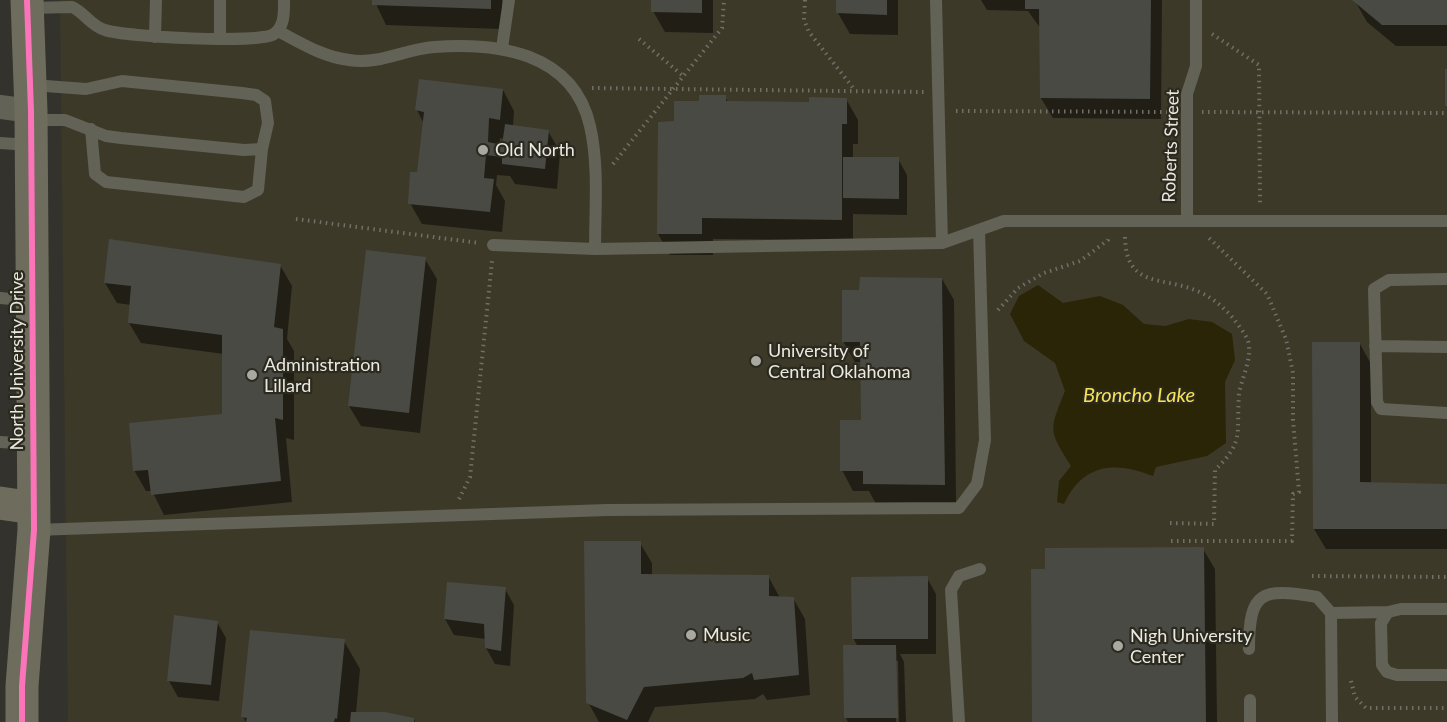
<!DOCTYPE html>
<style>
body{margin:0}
canvas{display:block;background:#33322c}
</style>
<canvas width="1447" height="722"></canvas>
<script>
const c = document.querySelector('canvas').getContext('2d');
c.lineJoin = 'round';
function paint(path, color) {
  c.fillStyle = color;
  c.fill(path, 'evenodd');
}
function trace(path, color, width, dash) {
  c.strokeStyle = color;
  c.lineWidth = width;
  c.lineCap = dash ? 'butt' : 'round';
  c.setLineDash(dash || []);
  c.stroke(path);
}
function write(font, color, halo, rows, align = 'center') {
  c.font = font + ' Lato,sans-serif';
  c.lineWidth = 4.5;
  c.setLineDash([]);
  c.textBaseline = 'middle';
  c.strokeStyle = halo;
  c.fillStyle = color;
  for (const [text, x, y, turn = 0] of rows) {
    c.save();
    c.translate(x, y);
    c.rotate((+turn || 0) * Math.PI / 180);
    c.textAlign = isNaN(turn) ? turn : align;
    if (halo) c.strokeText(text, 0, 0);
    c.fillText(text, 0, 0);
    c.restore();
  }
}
const built = new Path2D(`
 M60,0H1447V722H68Z`);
const water = new Path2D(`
 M1038,285L1063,303L1100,296L1123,305L1144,324L1165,326L1189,319L1212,322L1232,334L1235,360L1225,382L1226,443L1207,456L1156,467L1153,476C1115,461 1083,463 1064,504L1057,502L1059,481L1071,466C1048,429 1049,431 1065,391L1055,363L1024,341L1010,314L1019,296Z`);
const shadow = new Path2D(`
 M374,0H502V29L386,25Z
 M653,0H713V33L665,32L653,11Z
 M838,0H898V35L850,34L838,13Z
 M981,0H1162L1161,119L1053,118L1041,98V29L1028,11L987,10Z
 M1447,0V46H1396L1367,22L1355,1Z
 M503,90L514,111L513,126L548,131L560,152L557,189L515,184L510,176L497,175L496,185L505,201L502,232L422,224L410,203L418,174L424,124L417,110ZM500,138L504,139V146H500Z
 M725,97L728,102L810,103L846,99L858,120V144H853V158L898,159L907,175V215L853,214V240L713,239V255H670L658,234L659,123H675L701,102Z
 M425,259L437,279L420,433L361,426L349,406Z
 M280,265L292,286L287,339L294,351V440L286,438L292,502L164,515L152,491H146L134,470L224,416V354L141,343L129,323L131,305L117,303L105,283Z
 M942,279L954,300L956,505L876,504L869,491H853L842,470L862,421L861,362H855L843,341L860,291Z
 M1360,344L1371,364V483L1447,485V549H1326L1314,529Z
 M640,543L652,563V576H768L780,598H793L805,619L810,695L767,700L763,694L755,699L655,707L648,722H599L588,702Z
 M1203,549L1215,569L1217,722H1034Z
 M927,578L936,594V654H900L904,662L906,722H899L898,661H895L896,722H848L846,718L845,647H858L853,638Z
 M505,589L514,605L510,666L495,664L486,648V639L454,635L445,619Z
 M217,622L226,638L219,701L178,697L169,681Z
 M344,641L360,669L356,713L414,719L415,722H246L243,717Z`);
const building = new Path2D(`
 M372,0H491V9L372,5Z
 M651,0H702V13L651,12Z
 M836,0H887V15L836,13Z
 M1025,0H1151L1150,99L1040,98L1039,9H1025Z
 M1352,0H1447V25H1382Z
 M1445,69H1447V106H1445Z
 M419,79L503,89L500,120L489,118L488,142L502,145L505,124L549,130L545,169L502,164V157L486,155L484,178L494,179L490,212L408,204L410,172H417L424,112L415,110Z
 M699,95H726V101L809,102V97L847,98V124H842V220L702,218V234H657L658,122L674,121V101H699Z
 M843,157H899V199L843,198Z
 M109,239L281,264L274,327L283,329V420L275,418L281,481L151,495L148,470L133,471L129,423L222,414V335L128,323L131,286L104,283Z
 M366,250L426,257L409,413L348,406Z
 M860,277L942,278L945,485L863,484V471H840V420H861L860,342H842V290H859Z
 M1312,342H1360V482L1447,484V529H1313Z
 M584,541H641V574L769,575V596L794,597L799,675L754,680L752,673L743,678L644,687L627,720L586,703Z
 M1204,547L1206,722H1032L1031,569H1045V548Z
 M928,576V639H852L851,577Z
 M447,582L506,587L501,651L485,648L484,624L444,619Z
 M174,615L218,621L211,685L167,681Z
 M250,630L345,639L337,719L335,718L334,722H246L247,718L241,717Z
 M843,645H896L898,718H844Z
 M351,712H385L414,718V722H350Z`);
const path = new Path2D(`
 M805,0L804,20L809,32L854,89
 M1212,34L1259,65L1260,205
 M639,39L682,75
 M592,88L924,92
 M956,111L1170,112
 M1202,112L1447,113
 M613,164L722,28L724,0
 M296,219L479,243
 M1125,237C1126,289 1163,276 1197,291C1212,297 1222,306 1233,318C1238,325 1245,333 1248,341C1253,359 1241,378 1239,395C1236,433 1245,441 1215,470L1214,524L1170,523
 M998,310L1018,288L1044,273L1080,261L1108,240L1109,236
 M459,499L470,477L492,261
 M1171,541H1292L1293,494L1299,492L1293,420V373L1286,339L1267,294L1209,238
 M1312,576L1447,577
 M1351,681L1355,697L1366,708H1447`);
const lane = new Path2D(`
 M936,0L942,243
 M28,8L72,7C84,12 91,26 105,30C125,37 260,44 274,34C285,26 284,12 284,0
 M278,31C301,43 323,57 349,60C380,65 405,49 434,47C497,42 573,52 590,126C599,166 595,208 595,249
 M155,37L156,0
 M220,37V0
 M502,48L509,0
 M32,85L86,89L122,81L242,93L256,95L265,101L268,123L262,149L244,150L121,138L106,136L65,120H32
 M91,129L95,174L106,182L244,197L258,190L262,149
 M0,143L30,145
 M1187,221V94L1196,66V0
 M493,245L595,249L942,243L1004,221H1447
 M1447,279L1389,280L1374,289L1377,402L1381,409L1447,413
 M0,298L32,301
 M1375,346L1447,347
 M0,442L32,444
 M35,530L607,510L959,508L977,484L985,440L979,230
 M1447,609H1401L1388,612L1381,623L1382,665L1387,672L1397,675H1447
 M1331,613L1388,612
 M1249,649C1249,590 1262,588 1317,597L1331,613L1332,722
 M1250,700V722
 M959,722L951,590L959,576L980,569`);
const street = new Path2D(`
 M0,107L31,111`);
const secondary = new Path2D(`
 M0,503L33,508
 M22,722V686L34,530L31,111L27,0`);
const cycleway = new Path2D(`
 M22,722V686L34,530L31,111L27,0`);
const markers = [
 [483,150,6,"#a9a9a2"],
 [756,361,6,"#a9a9a2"],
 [252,375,6,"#a9a9a2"],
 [691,635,6,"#a9a9a2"],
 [1118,646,6,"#a9a9a2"]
];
const streetNames = [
 ["Roberts Street",1171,146,-88],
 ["North University Drive",17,361,-90]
];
const poiNames = [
 ["Old North",495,150],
 ["University of",768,351],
 ["Central Oklahoma",768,372],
 ["Administration",264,365],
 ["Lillard",264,386],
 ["Music",703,635],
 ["Nigh University",1130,636],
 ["Center",1130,657]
];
const waterNames = [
 ["Broncho Lake",1139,396]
];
paint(built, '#3c3929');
paint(water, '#2a2506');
paint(shadow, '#0007');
paint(building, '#4a4a45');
trace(path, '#717067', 4, [1.5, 4.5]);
trace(lane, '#636256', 12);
trace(street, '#636256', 24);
trace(secondary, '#6e6c5c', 33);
trace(cycleway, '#fb73b8', 6);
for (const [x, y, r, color] of markers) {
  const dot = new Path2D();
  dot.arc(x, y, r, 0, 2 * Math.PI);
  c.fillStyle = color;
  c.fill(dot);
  trace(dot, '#2c2a1f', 2);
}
write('18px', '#e9e9e1', '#2c2a1f', streetNames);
write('18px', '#e9e9e1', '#2c2a1f', poiNames, 'left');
write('italic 20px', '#f7e256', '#2c2a1f', waterNames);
</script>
